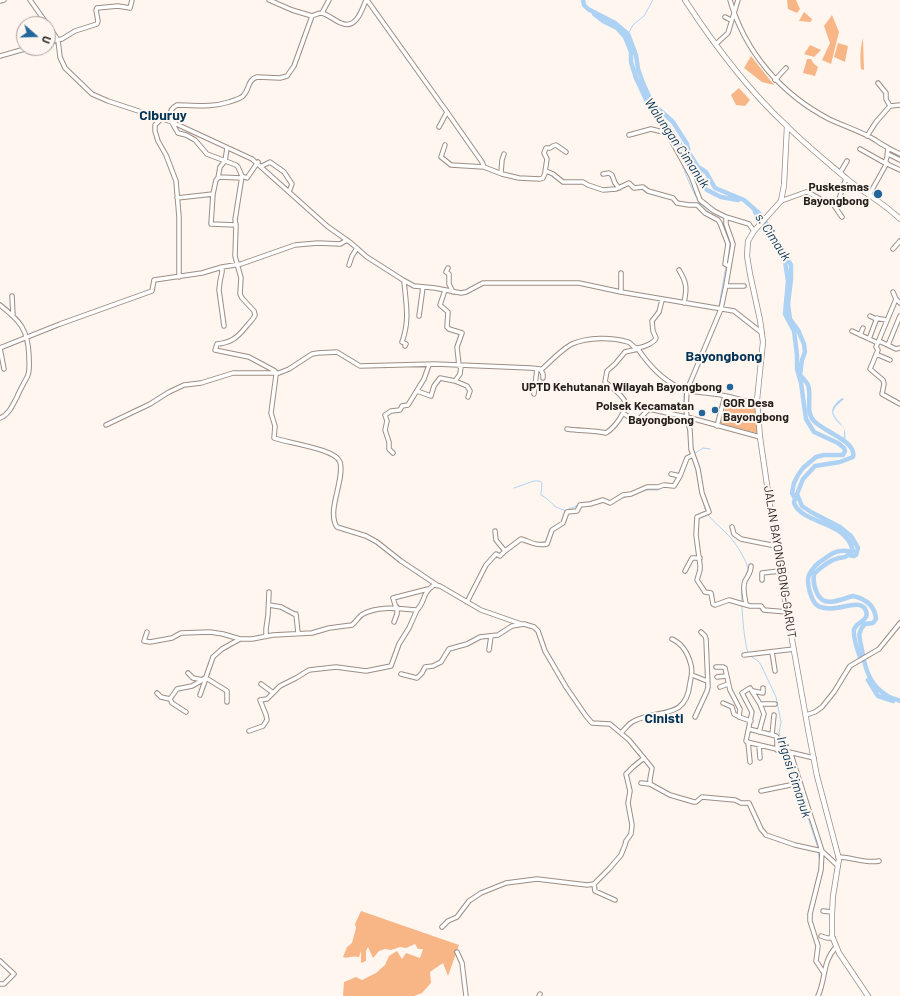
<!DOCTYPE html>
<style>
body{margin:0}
#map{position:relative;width:900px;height:996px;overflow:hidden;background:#fff6f0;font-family:Barlow,sans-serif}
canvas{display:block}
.north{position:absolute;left:16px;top:16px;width:40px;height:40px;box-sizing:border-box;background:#fff6f0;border:1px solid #a7a09a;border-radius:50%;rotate:110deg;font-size:11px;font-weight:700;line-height:16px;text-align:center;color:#231e1a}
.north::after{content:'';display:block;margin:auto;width:14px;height:18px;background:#23669c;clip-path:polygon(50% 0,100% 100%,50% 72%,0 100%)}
</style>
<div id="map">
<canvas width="900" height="996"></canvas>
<div class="north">U</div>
</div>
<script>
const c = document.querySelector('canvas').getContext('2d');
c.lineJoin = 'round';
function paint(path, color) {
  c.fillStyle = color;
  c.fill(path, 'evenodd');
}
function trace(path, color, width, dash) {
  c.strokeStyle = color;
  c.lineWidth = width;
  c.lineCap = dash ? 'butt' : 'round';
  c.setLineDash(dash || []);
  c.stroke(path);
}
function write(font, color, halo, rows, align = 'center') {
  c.font = font + ' Barlow,sans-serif';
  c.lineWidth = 4;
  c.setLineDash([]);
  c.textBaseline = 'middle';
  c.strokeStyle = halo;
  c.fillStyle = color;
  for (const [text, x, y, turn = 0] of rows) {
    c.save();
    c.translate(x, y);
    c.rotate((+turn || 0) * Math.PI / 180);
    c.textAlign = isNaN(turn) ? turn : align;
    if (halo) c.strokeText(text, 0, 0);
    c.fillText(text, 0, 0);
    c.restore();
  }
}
const green = new Path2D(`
 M787,0H796L800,9L797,13L788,9Z
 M804,12L812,19L811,22L799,21Z
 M832,15L839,32L831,64L822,60L830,43L824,26Z
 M863,38L864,70L861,69C860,58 860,49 863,38Z
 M838,43L848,46L845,62L834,57Z
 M810,45L821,50L814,57L804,54Z
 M751,56L774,85L762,82L744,68Z
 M807,59H811L814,64L818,67L815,76L803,73Z
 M739,88L750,100L745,106L736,105L731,95Z
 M728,398L758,404L760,434L721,424V422Z
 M361,911L459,945L448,976L443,963L430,972L431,983L422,993L414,996H343L344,982L356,977L362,980L376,973L385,965L389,956L397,951L402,959L406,953L420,958L423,949H418L415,944L406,948L400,947L391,950L385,949L379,951L373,958L368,947L366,951V961L361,963V951L359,957C351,955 349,959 343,957L347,947L352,943L356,928L355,924Z`);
const water = new Path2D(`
 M842,398L844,399L836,406L833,412C837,424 848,425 845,441L841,440H844V428C832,417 826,410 842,398Z`);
const stream = new Path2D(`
 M628,34L633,25L644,16L653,0
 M678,150L679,142
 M682,164C689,182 695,202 711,214
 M722,224L730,244L727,261
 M718,312L726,266
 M684,415V394L686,391
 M685,418L688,432L691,454
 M694,454L703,448L710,449
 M676,479L684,461
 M514,488L534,481H540L542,483L541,495L546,498L556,507L566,511L570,508H572L579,505
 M644,490H659L660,489
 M622,498L630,496
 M702,498L706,512
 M708,515C714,523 723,529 730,537C736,544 750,564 748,573
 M742,585C740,593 744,644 748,653
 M749,655L758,661L761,665L776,697L781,722L779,733L785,749
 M786,752L818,848
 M813,893L820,865L818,851
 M809,911L812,900`);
const river = new Path2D(`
 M583,0L584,5L588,9L615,23L628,34L636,55L638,69L643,83L652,103L673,122L687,144L689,153L698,167L706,172L715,188L744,200L761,215L782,249L791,265V279L788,304L790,319L798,330L804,344L805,352L802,360L800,375C803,378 806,381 808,385C812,396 805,412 814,421C824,432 857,441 853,457L840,462L815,466L803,479L797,494L802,506L811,512L840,527L851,536L858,548L856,555L854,556L848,555C845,558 844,557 839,558C830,560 821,567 814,574C813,581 814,587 817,593C824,609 841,599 853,596C866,599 875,606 876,619L873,623L865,624C856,634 860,638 862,650C865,668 869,684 886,695C890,698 896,699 900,701
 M594,14L603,21L617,28L625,37L631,52V62L636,78L650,108L666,124L672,132L679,142L697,177L707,190L721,197L738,200
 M755,212L768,235L776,244
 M784,255L788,281L785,314L794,331L797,355V369L801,383L806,419L814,432L838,443L844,448L845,451L843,455H824L816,457L803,468L798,475L794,483L792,493L795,498L794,503C804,526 845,519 853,551C849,552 846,550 841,551C834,551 828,556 823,560C817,563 812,569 809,575C806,582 811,604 820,607C824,608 831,609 835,608C844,608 862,599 866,611C870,621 855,622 854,630C853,638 858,652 861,660
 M868,680L878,696L893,701`);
const minor = new Path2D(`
 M30,0L47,24
 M269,0L292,10L312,16
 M367,0L447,112L439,127
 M730,0C745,52 781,94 829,119C842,125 856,130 868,136C875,139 880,144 887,147L888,148L887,157L885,163L900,170
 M0,1L4,0
 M322,13L329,0
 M725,17L731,20
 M48,25L58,40L60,57L65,68L92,94L108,101L172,122L252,159L327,226L351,243L367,257L403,280L414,286L435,288L461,293L466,292L483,283H579L621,292L734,311L762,333
 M48,42L62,39L75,31L97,24L98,21L96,10L97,8L118,6L130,8L132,0
 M716,44L728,33L738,0
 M0,56L28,48
 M775,80L786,68
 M878,83L886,93V99L890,106L900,105
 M447,112L482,162L484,167
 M161,119L155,125V131L158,141L166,155L176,181L179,217V277
 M629,135L651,129L667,133L691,176L700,200L714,211L726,217V224L733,244L726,285L721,309L687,390L686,409L687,417L760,437
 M867,136L876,122L890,106
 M445,145L441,157L451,165L484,167L502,174L519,178L540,179L543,178L546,171L553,174L563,182H583L588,185L603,190L616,189L629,183L634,188L643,187L648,191L673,198L677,203L689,205H697L705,213L718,220L720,223L728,244L725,264L729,266
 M888,148L900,154
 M860,149L885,163
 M888,154L900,160
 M258,162L247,178L242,176L235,220L236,225L235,256L241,278L240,294L242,298L254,311L255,315C253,320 248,324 245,328C237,338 230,343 217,344L215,350L249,357L275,371L276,375L271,413L275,426L274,438C288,443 336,449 340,462C345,480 326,511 337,527L366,536L377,542L401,561L437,585
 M262,166L270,162L284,172L292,184L289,192
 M545,172L547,159L544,153L546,148H550L553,146L556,145L566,152
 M501,173L502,160L504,154
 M840,173L847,161
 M603,174L609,173L612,175L615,183L619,188
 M242,176L238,167L236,165L207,154L195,140L186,135L178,133C172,123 164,112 177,105C197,105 210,108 229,102C234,100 240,99 243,96C250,89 247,80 257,77L280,78L287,76L294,66L312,16C315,15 318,13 321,13C328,14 335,21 341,23C356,30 362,10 366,0
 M219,177L242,178
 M213,194L211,224L236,225
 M869,195L887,163
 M177,198L213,194L216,180L218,178L220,167L225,161L227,148
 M781,201L806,192C816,194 833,212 839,199L846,178
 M833,204L842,217
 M726,217L749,224L754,231
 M893,249L900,241
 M349,265L352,256L357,248
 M222,267V272L220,281L219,290L224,326
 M448,268L446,272L449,274V284L453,292
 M679,270C687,283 687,288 684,303
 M404,281C406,304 410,320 402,342L406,344L405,346
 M726,286H744
 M445,290L440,305L448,312L447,327L449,329L462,333L457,347L459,366
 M621,292V273
 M893,292L896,299L900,303
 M12,296L13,316
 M896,299L876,347L878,350L870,369L883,380L884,384L882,394L900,404
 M0,305C20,321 28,329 29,356C29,362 30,369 28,375C25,382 20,389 17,397C13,404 9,415 0,418
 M419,316L423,287
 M870,316L874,318L887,320
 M852,331L878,343
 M860,335L863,328
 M869,339L877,318
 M879,341L896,349L900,348
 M888,345L900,316
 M639,348L638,349C648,364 662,379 678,387C690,393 703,392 715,394C729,396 743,400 757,404
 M876,354L890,360
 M4,369L0,348L60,324L152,291L154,280L202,273L222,267L241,264L295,245L318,243L340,244L347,240
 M541,370C550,362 562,349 572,344C588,337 612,337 628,342C632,343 632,348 638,348C644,347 654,343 656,338L653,331L652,321L659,312L662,300
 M455,381L467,386L470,391L468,397
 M417,391L431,396L434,386L440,378L455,381L460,374L461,366
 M534,394L537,369
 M623,413L636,422L649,409L686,417
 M687,417L690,430L691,449L698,469L702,493L709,512L697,517L696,535L700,565V570L697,580L705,592L711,593L713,604L715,605L729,600L750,606H761L764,610L787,612
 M106,425L150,404L169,392L184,385L201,383L233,373H279L289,369L312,354L318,353L337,352L360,366L435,364L531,368L540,369L543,374V378
 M717,426L725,396
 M567,429C580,431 593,430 606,433C614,428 627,412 625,402C623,395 611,387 605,382L607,371L615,364L625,352L638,349
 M393,453L389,449V442L385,430L387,421L385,415L391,411L400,410L402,406L408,405L424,379L429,365
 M671,474L680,476
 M732,527L734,534L741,539L776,546
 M495,531L496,540L505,551
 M685,571L692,558H700
 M762,580V573L780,571
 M467,602L486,565L496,554L500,556L505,551L521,539C531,542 535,546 547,544L552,530L563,523L567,512L577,511L580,505L590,504L603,500L610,503L623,495L631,494L647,487H658L664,485L674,486L680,476L687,458L693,455
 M746,604C745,597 742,588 745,581C748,575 751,573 751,566
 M269,605L281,607L296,615
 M396,608L393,598L428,589
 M296,614L298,633
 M394,622L397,614V607
 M147,632L144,641L150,642L172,638L181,633L210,632L223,634L240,639
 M266,636V629L268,615L269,592
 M489,650L491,636
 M772,652L775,671
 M744,655L794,649
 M716,667H723L725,668L730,690L740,709L739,717L751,721
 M188,673L193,678L203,680
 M401,674L417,678L422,673L425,667L433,666L441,662L449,649L467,644L480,637L498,635L512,626L524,624L534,627L538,631L545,651L566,687L586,716L592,723L610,724L629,740L652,768L650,779V784L670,795L694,802H696L702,797L735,800L741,803H749L761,829L766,835L795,845L822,851L838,866
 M692,675L707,681
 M717,677L726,676
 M261,684L272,692
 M720,687L728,684
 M753,691L763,693V688
 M157,693L161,697L170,699L177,689L192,686L201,681L206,677L213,657L222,649L240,639H252L273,635L312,633L329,628L352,625C356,622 359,616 363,614C380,605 399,609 417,610C426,601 421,594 434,585L440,586L481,610L521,624
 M200,695L206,678L227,691V702
 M170,699L172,703L186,712
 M723,703L732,707L734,714L739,717
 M760,704H775
 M806,715L815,712L822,707L834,692L850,666L879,649L900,623
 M695,717L707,691L708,687L706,639L705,636L701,632
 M749,729L776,736L777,737V750
 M249,731L263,726L267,720L266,715L260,700L267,699L280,686L296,678L309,670L336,667L366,671L391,666L399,644L409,628L417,610
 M759,732L764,714L760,704L750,688L742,693L752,712L746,741L747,742L814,758
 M621,733C625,729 629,723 634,721C659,708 686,721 690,683C691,677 693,672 691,665C688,653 683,644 672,639
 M772,735L774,715
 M748,742L750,762
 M759,745L760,758
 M791,754L822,851L821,870L810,914V921L818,946L816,961L824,973
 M641,783L650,784
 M761,791L800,783
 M838,857C851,857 867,864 879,861
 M594,884L595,891L615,900
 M823,911L832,912
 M442,927L448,921L457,917L469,901L481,893L506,883L537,879L587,885L594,884L609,869L621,855L625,845L626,841L631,834L632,825L628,803L630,791L626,774L633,767L644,758
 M821,936L827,938H833
 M457,952L462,963L466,996
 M0,961L14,974L4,984H0
 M539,996L540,994
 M818,996C826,979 822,962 836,947`);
const major = new Path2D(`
 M685,0C713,43 750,92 788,127C806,145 827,162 847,179C864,193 884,203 900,219
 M787,126L784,185L781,201L754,231L748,241L747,256L750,274L760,320L763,342L757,400L760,437L779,567L808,729L817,776L839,859L833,896L832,914V936L839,953L868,996`);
const markers = [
 [878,194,5,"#23669c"],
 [730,387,4,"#23669c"],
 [715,410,4,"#23669c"],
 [702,413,4,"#23669c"]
];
const poiNames = [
 ["Puskesmas",869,187],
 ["Bayongbong",869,201],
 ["UPTD Kehutanan Wilayah Bayongbong",722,387],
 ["GOR Desa",723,403,"left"],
 ["Bayongbong",723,417,"left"],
 ["Polsek Kecamatan",694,406],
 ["Bayongbong",694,420]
];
const streetNames = [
 ["JALAN BAYONGBONG-GARUT",780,562,81]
];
const waterNames = [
 ["Walungan Cimanuk",677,143,56],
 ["s. Cimauk",773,237,57],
 ["Irigasi Cimanuk",794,777,72]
];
const quarterNames = [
 ["Ciburuy",163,115],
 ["Bayongbong",724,356],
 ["Cinisti",664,718]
];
paint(green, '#f8b686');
paint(water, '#aed2f4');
trace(stream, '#aed2f4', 1);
trace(river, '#aed2f4', 4.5);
trace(minor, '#9c8e85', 5.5);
trace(major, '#9c8e85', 6);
trace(minor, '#fff', 3.5);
trace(major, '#fff', 4.5);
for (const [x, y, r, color] of markers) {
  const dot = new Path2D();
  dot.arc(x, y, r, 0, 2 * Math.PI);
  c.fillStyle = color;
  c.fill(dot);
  trace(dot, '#fff6f0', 1.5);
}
write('bold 12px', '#231e1a', '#fff6f0', poiNames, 'right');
write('12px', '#231e1a', '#fff6f0', streetNames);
write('italic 13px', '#023356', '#fff6f0', waterNames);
write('bold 14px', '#013357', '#fff6f0', quarterNames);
</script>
